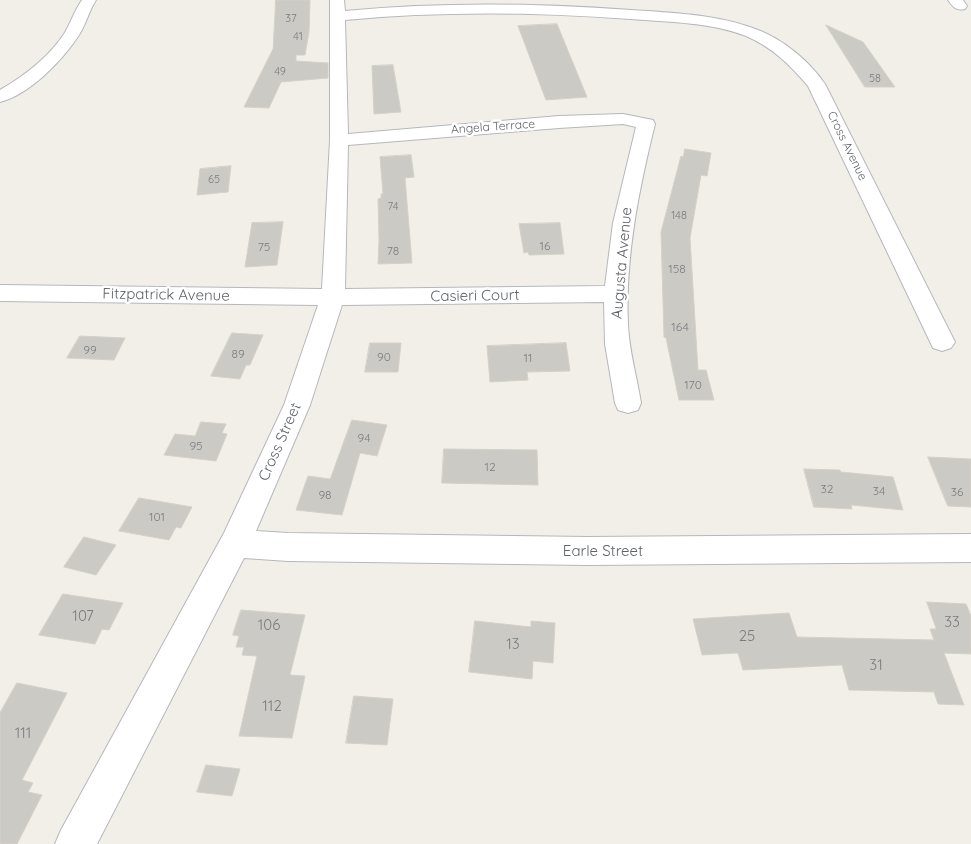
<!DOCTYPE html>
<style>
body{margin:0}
canvas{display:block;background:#f1efe8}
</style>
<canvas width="971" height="844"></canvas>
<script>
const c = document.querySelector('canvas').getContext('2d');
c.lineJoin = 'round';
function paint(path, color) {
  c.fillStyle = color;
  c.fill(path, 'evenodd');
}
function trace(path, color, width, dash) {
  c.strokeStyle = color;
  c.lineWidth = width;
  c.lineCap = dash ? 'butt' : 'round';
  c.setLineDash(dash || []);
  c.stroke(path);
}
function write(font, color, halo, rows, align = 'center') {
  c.font = font + ' Quicksand,sans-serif';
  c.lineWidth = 5;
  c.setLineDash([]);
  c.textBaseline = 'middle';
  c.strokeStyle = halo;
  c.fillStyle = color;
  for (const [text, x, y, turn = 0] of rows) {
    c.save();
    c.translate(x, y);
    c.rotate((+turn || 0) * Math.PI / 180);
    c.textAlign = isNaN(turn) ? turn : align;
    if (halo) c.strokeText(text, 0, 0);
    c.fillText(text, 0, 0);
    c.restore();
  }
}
const building = new Path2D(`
 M276,0H310L309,32L305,55H296V61L328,63V78L281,82L269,108L244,107L273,49Z
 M557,24L587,97L546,100L518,26Z
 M826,25L863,42L895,87H865Z
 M393,65L401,112L374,114L372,66Z
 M685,149L711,153L707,176L701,175L690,238L698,370H706L714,400H679L666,338L664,337L661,232L681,156L683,157Z
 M411,155L414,177L405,178L412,263L378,264L379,240L378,199L381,198V194H383L380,157Z
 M231,166L228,192L197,195L200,169Z
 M283,222L277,265L245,267L252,223Z
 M560,223L564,254L529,255L528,252L524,253L519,224Z
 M232,333L263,335L250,365H246L240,379L211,376Z
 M80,336L125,338L114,360L67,358Z
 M370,343H401L398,372H365Z
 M566,343L570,371L527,372L528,380L490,382L487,346Z
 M352,420L387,425L377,456L360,453L342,515L296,510L308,476L330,479Z
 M201,422L226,424L222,433L227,434L216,461L164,455L175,434L195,436Z
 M444,449L537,450L538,485L442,483Z
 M928,457L971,459V507L948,506Z
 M804,469L840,470L841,472L893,477L903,510L851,505L852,509L814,507Z
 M139,498L192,507L181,528L176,527L169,540L119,531Z
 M84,537L116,545L96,575L64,567Z
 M63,594L123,603L109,630L102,629L95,644L39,635Z
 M927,602L966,604L971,616V654L944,653L964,705L938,704L934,692L849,690L842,665L743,670L738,653L702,655L693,619L789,613L797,637L934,640L930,629H936Z
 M241,610L305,615L290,675L305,676L292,738L239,736L257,656L242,655L244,647H236L239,636L233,635Z
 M475,621L531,627V621L555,623L553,663L533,661L532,679L469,672Z
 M17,683L67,693L22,780L33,783L28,792L42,795L17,844H0V713Z
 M354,696L393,699L387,745L346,743Z
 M206,765L240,769L232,796L197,792Z`);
const minor = new Path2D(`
 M82,0H96C89,11 86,24 79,35C63,60 29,95 0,102V90C24,76 48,58 64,34C71,23 74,11 82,0Z
 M330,0H344L345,11C440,2 536,3 631,10C673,13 718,14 758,30C784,40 809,61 825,84L955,342L951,348L942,351L933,348L808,86C790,65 772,47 746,36C710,22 668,22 630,19C535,12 440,11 345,20L348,134L559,116L623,114L653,120L655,124C639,189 625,257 628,324C629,351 637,377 641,403L638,410L628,413L618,410L615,403L605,344L604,302L342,305L310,405L256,531L288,533L588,537L971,534V562L588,565L288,561L244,558L97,844H55L61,830L224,533L284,405L318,305L0,301V285L322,289L330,140ZM623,124L636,127L613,223L605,286L345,289L348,145L559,128Z
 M948,0H963L967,6L965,9C956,11 953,7 948,0Z`);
const farNumbernames = [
 ["37",291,19],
 ["41",298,37],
 ["49",280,72],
 ["58",875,79],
 ["65",214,180],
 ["74",393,207],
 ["148",679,216]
];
const farStreetnames = [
 ["Angela Terrace",493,127,-4],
 ["Cross Avenue",847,146,64]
];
const numberNames = [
 ["16",545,246],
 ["75",264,247],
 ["78",393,251],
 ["158",677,269],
 ["164",680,327],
 ["99",90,350],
 ["89",238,354],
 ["90",384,357],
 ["11",528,358],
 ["170",693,385],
 ["94",364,438],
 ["95",196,446],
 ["12",490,467],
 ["32",827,489],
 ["34",879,491],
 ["36",957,492],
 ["98",325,495],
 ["101",157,517]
];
const streetNames = [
 ["Augusta Avenue",622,263,-85],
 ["Fitzpatrick Avenue",166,295,1],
 ["Casieri Court",475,296,-1],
 ["Cross Street",280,442,-66],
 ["Earle Street",603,551]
];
const nearNumbernames = [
 ["107",83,616],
 ["33",952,622],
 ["106",269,625],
 ["25",747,636],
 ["13",513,644],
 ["31",876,665],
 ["112",272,706],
 ["111",23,733]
];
paint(building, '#cccac5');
trace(building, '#d6d1c6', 1);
trace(minor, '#b5b8bc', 2);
paint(minor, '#fff');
write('11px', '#7a7d7f', null, farNumbernames);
write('12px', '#5f6368', '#fff', farStreetnames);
write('12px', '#7a7d7f', null, numberNames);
write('15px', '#5f6368', '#fff', streetNames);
write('15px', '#7a7d7f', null, nearNumbernames);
</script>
